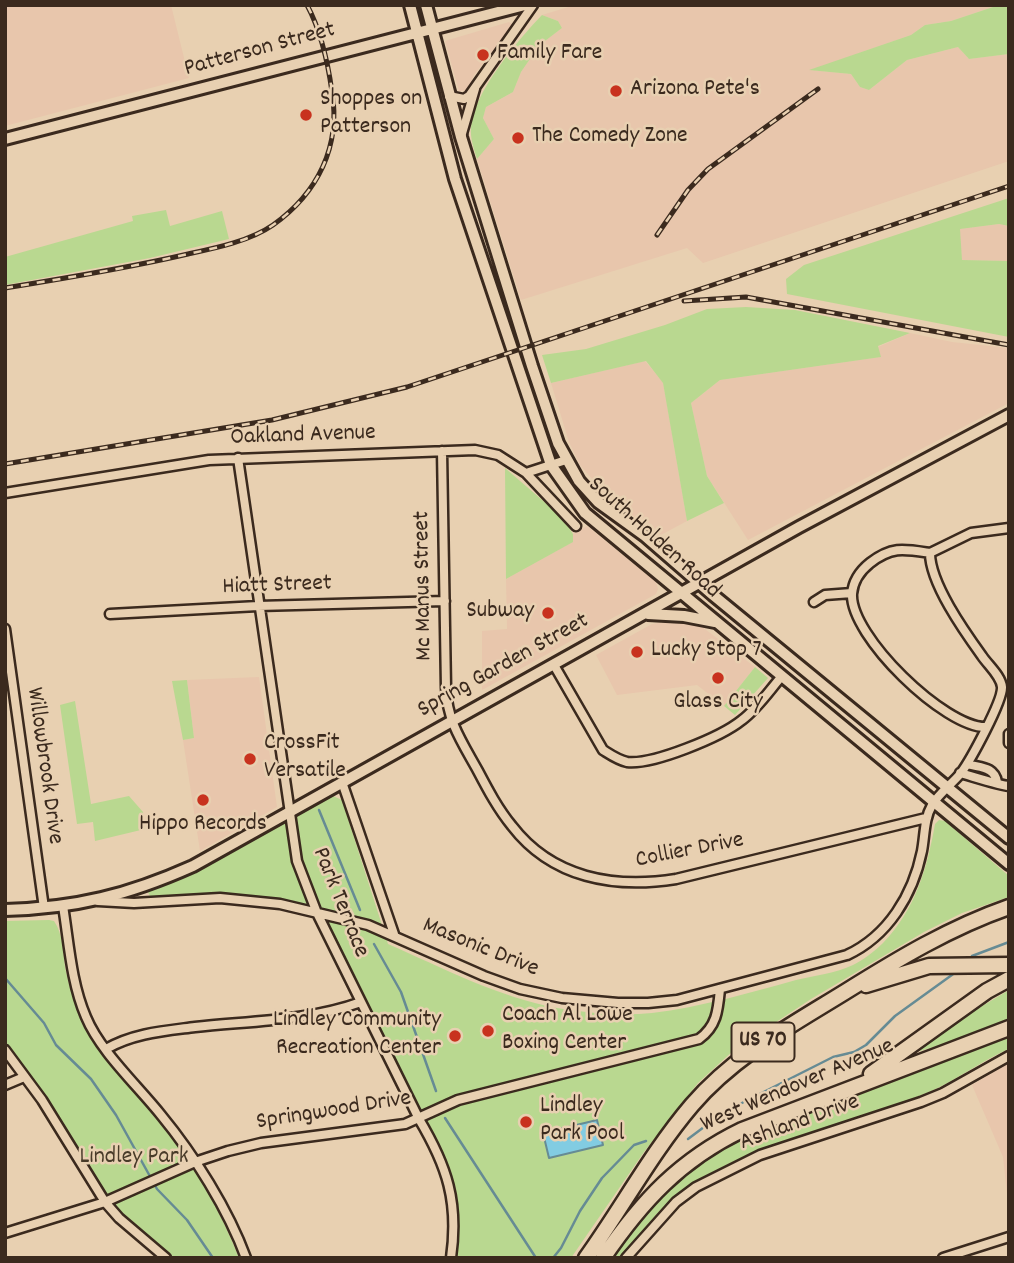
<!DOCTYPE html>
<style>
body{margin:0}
#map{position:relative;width:1014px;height:1263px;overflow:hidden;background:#e8d0b1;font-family:Dekko,sans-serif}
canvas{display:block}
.frame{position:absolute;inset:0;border:7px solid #3b2a1e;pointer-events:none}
</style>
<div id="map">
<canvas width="1014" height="1263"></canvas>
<div class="frame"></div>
</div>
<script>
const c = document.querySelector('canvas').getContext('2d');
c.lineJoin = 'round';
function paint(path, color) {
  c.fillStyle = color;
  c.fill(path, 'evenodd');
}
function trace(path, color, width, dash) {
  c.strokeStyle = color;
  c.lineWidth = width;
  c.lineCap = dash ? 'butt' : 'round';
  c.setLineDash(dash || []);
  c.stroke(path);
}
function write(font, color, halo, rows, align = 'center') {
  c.font = font + ' Dekko,sans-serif';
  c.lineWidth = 5;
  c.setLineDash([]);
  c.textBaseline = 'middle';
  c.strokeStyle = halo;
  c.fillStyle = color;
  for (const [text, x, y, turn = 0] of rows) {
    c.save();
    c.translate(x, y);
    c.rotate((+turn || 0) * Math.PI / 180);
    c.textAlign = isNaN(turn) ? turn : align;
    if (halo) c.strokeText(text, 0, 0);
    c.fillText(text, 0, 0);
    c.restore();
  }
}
const built = new Path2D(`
 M5,5H171L189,78L5,126Z
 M575,5H999L951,21L925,25L911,35L811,70L851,74L860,87L869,90L907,60L958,47L969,59L1009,54V161L703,263L687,248L521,300L477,159L494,139L483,118L486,107L513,92L521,72L532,56L541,44L562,28L558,21L542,15Z
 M509,22L512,24L507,33L474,75L467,90L459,91L445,41Z
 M999,224L1009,226V261L962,260L959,229Z
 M910,333L952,342L1009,348V403L748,540L707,476L691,403L720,380L880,357L878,347Z
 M645,361L663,382L687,521L659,536L603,492L580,465L569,442L551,383Z
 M587,526L656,582L658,589L656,594L482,690V631L507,629L506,579L572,542L573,534Z
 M670,621H688L701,626L755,667L724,706L697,685L617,695L596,655L652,624Z
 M259,677L277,807L200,851L183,740L194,738L187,680Z
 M1009,1063V1212L1003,1157L972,1085Z`);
const green = new Path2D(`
 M999,5H1009V54L969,59L958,47L907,60L869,90L860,87L851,74L809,70L911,35L925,25L951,21Z
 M542,15L558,21L562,28L541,44L532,56L521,72L513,92L486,107L483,118L494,139L477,159C474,149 470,139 471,127C473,93 518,40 542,15Z
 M1009,198V226L999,224L960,229L962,260L1009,261V337L787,294L786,279L804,265Z
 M166,210L170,226L222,211L229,239L150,258L5,285V257L133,221L132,216Z
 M746,307L795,310L910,333L878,346L881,357L720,380L691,403L707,476L724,503L687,521L663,383L646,361L551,383L542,355L586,349L665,325L707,309Z
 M505,468L563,518L573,534V542L506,579Z
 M755,667L768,678L735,715L724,706Z
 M187,680L194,738L183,740L172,681Z
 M75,701L91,804L129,796L143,812L145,829L95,841L93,822L77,824L60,705Z
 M333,796L342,800L388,944C443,968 498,997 557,1008C587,1013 621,1016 652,1013C701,1007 749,993 796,980C814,976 836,973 853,965C863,960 874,952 883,943C915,910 927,869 935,824L939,820L945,821L1009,876V897L962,913L924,932L811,999L734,1050L698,1083L644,1152L571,1258H455L457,1227L455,1199L440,1149L318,905L220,895L150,896L148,892L201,869Z
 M49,920L54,921C63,934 63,952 65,967C69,986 75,1006 84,1023C104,1059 135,1087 160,1119C192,1161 220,1209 239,1258H173L124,1217L99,1185L38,1089L5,1043V921Z
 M1009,990V1019L944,1044L920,1051L917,1045Z
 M1009,1036V1049C981,1061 957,1080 929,1092C844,1128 744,1140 670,1201C652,1217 637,1238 622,1258H613C654,1199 681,1170 746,1137Z`);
const water = new Path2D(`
 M597,1120L603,1145L549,1158L543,1133Z`);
const stream = new Path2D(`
 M319,810L360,910
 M374,944L401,992L436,1091
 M972,956L1009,942
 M5,978L44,1023L56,1045L91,1079L116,1115L157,1189L187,1220L213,1258
 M445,1118L536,1258
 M688,1139L724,1112L833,1057L854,1052L866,1045L895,1016L956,972
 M553,1258L561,1248L580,1211L602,1178L634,1145L646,1141`);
const minor = new Path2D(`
 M449,96L464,99L469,96L533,5
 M461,137L475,89
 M442,451L446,688C447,721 462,742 478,771C488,790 498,809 512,826C552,878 614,889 676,879L926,818
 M238,458L297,861L317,913L419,1119C447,1166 459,1202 451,1258
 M526,473L566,460
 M5,493L209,460L475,450L498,455L526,473L576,526
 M930,553C904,549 892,546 870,563C860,571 853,581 852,594C850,636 945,728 986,727
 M930,553L971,533L1009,528
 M814,602L825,595L852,593
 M110,614L258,606L445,601
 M5,629L44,908
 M554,665L603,750C611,755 618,760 627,762C653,765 721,737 742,720C757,709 769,691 782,676
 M1009,734V743
 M967,764C980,768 994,766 997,782
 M960,773C971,776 1002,786 1009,786
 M342,782L394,934
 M98,901L134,903L220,898L280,904L368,925L484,976L520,989L562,998L618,1003H648L677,1000L847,955C888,936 913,895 922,851C925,835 924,819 932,805C939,793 952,784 961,773C970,761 1003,701 1002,687C1001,676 988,665 982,656C964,631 930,583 930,553
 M63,906C69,943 71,982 86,1017C100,1051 137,1085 161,1115C194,1155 228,1209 246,1258
 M106,1049C134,1033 164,1031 195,1027C250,1021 309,1021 361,1002
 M5,1050L42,1100L105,1202L119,1218L166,1258
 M5,1085L24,1077
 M5,1233L105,1202L195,1162L228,1151L261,1143L405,1124L458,1100L699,1039C717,1026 718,1010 720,989
 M626,1258L676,1202L696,1187L760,1155L921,1102L943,1093L1009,1056
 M943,1258L1009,1237`);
const secondary = new Path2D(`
 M410,5L455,179L551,465L585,513L1009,864
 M426,5L461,137L532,366L558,443L579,481L598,502L645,536L713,595L1009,838
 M5,139L525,5
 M648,614L684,616L715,622
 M5,910C76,908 128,895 193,866L799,527L1009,415`);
const motorway = new Path2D(`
 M866,985L929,966L1009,965
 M871,1074L987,991L1009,979
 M586,1258C622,1208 652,1152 692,1105C734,1056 790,1026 845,992C898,959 949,928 1009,907
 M603,1258C642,1201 680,1160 742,1130L1009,1028`);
const rail = new Path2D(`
 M657,235L688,190L708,169L818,89
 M5,288C67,278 128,268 188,254C216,248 250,241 273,225C318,193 341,146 332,92C328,63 321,31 307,5
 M684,301L746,297L1009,345
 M5,464L272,420L407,387L1009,186`);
const markers = [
 [483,55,7,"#c8321e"],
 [616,91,7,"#c8321e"],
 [306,115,7,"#c8321e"],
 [518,138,7,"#c8321e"],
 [548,613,7,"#c8321e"],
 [637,652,7,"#c8321e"],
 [718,678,7,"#c8321e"],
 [250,759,7,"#c8321e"],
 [203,800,7,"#c8321e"],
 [488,1031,7,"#c8321e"],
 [455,1036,7,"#c8321e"],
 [526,1122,7,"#c8321e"]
];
const shields = [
 [763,1042,63]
];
const shieldNames = [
 ["US 70",763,1042]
];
const streetNames = [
 ["Patterson Street",260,51,-15],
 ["Oakland Avenue",303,437,-2],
 ["South Holden Road",653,539,42],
 ["Mc Manus Street",425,586,-91],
 ["Hiatt Street",277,587,-2],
 ["Spring Garden Street",504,667,-29],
 ["Willowbrook Drive",43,766,82],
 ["Collier Drive",690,852,-11],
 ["Park Terrace",339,903,68],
 ["Masonic Drive",480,949,22],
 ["West Wendover Avenue",798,1087,-23],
 ["Springwood Drive",334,1112,-9],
 ["Ashland Drive",800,1124,-20]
];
const poiNames = [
 ["Family Fare",497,55],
 ["Arizona Pete's",630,91],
 ["Shoppes on",320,101],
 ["Patterson",320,129],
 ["The Comedy Zone",532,138],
 ["Subway",534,613,"right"],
 ["Lucky Stop 7",651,652],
 ["Glass City",718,704,"center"],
 ["CrossFit",264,745],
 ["Versatile",264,773],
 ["Hippo Records",203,826,"center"],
 ["Coach Al Lowe",502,1017],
 ["Boxing Center",502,1045],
 ["Lindley Community",441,1022,"right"],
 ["Recreation Center",441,1050,"right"],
 ["Lindley",540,1108],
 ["Park Pool",540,1136]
];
const parkNames = [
 ["Lindley Park",134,1159]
];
paint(built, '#e8c6ac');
paint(green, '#b9d890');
paint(water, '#82cce2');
trace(water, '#668b94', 2);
trace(stream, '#668b94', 2.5);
trace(minor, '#3b2a1e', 13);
trace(secondary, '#3b2a1e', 16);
trace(motorway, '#3b2a1e', 19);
trace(minor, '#e8d0b1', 8);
trace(secondary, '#e8d0b1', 10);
trace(motorway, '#e8d0b1', 14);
trace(rail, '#3b2a1e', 5);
trace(rail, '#e8d0b1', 2.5, [8]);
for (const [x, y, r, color] of markers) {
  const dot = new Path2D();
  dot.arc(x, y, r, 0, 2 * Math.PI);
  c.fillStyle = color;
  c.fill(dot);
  trace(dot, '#e8d0b1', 2.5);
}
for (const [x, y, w] of shields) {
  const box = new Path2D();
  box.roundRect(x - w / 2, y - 19.5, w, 39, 5);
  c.fillStyle = '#e8d0b1';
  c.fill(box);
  trace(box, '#3b2a1e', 2);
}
write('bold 23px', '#3b2a1e', null, shieldNames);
write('24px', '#3b2a1e', '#e8d0b1', streetNames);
write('24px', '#3b2a1e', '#e8d0b1', poiNames, 'left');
write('24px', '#483b29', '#e8d0b1', parkNames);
</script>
